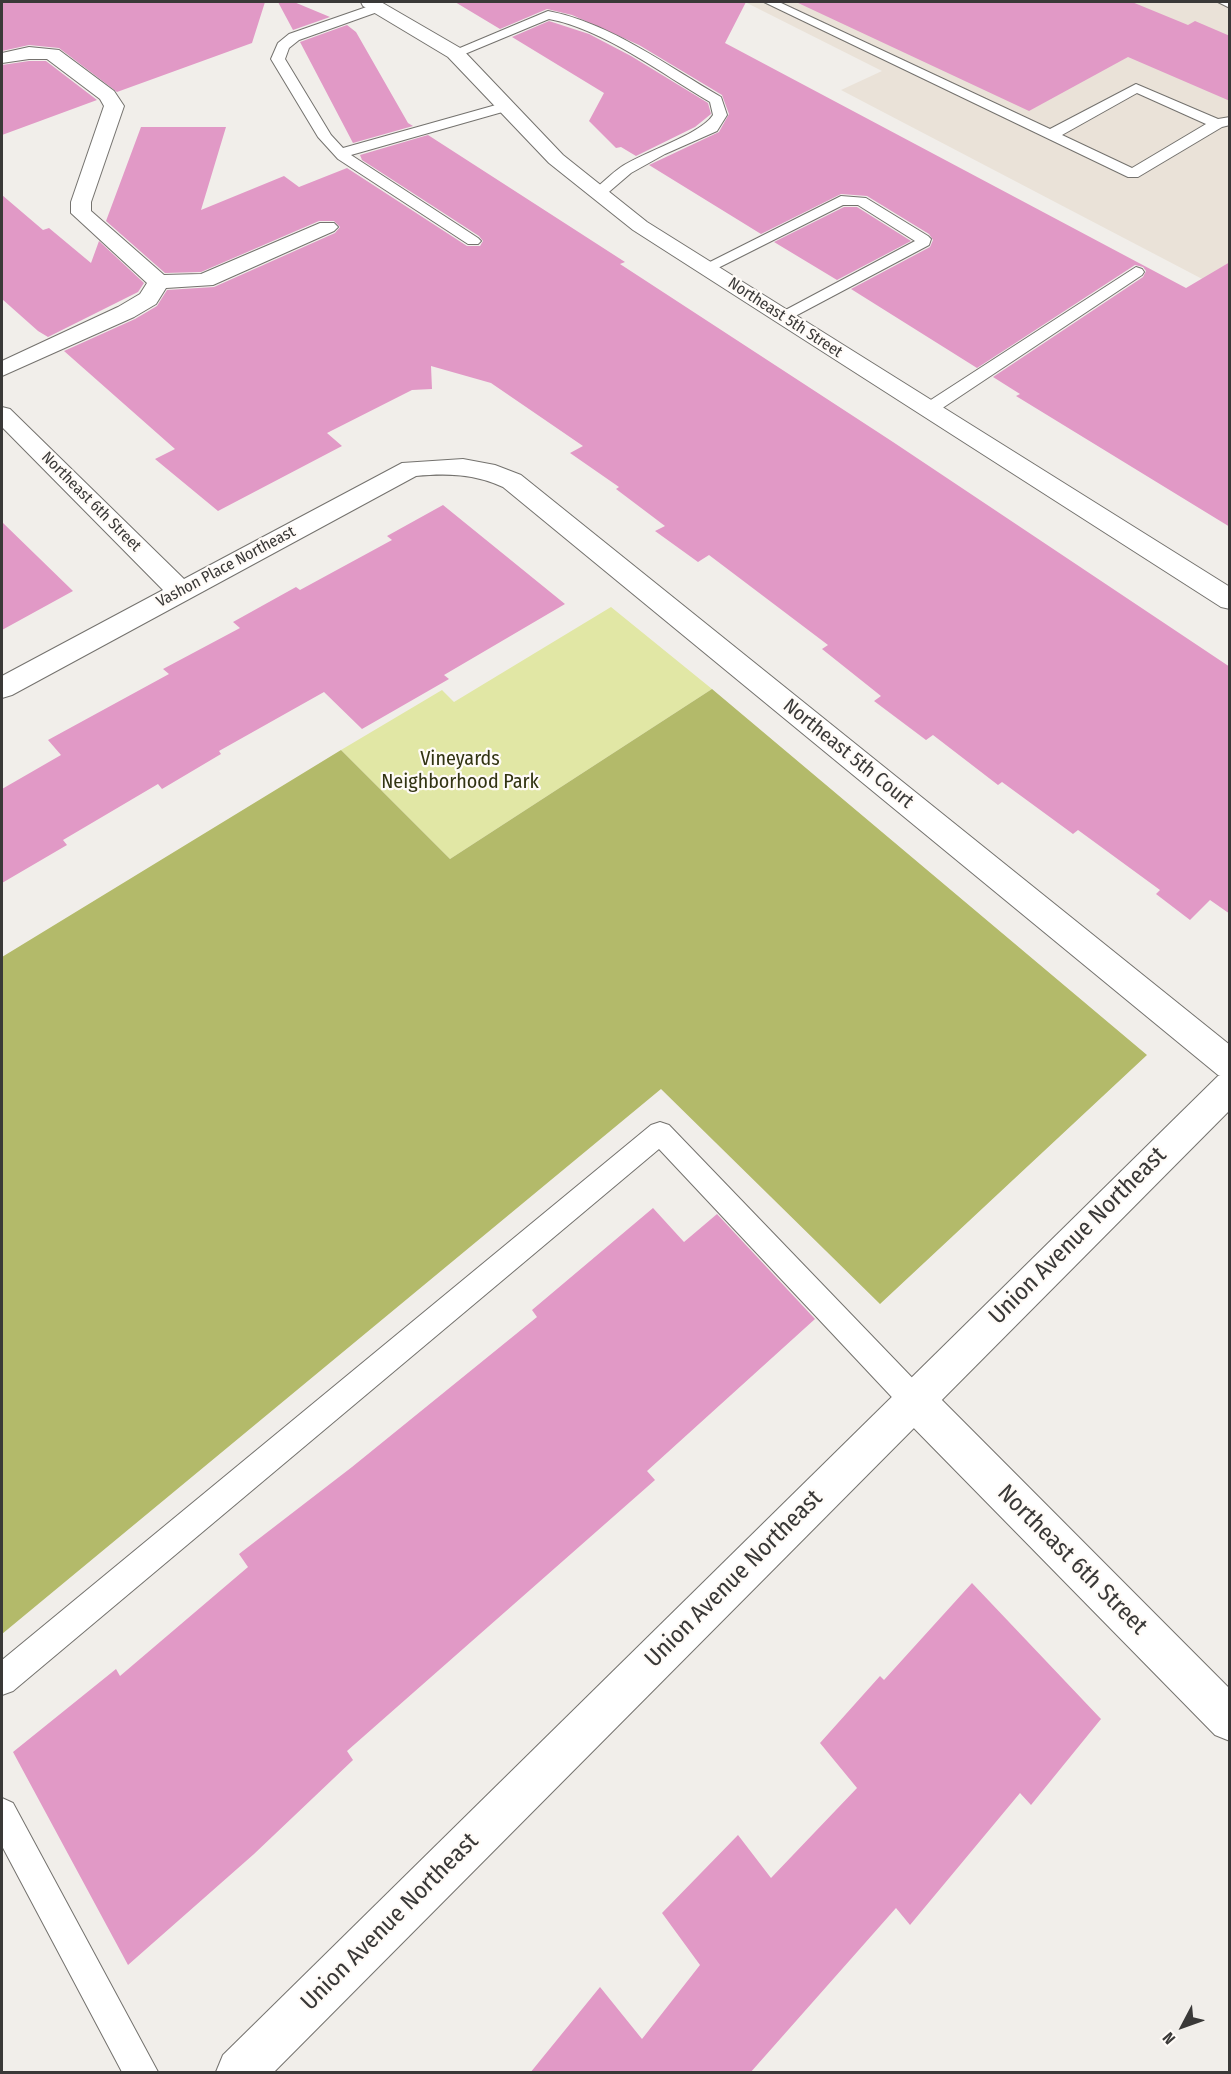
<!DOCTYPE html>
<style>
body{margin:0}
#map{position:relative;width:1231px;height:2074px;overflow:hidden;background:#f1eeea;font-family:"Fira Sans Condensed",sans-serif}
canvas{display:block}
.frame{position:absolute;inset:0;border:3px solid #3a3938;pointer-events:none}
.north{position:absolute;left:1153px;top:1996px;width:60px;height:60px;-webkit-text-stroke:4px #fffbf7;paint-order:stroke;rotate:229deg;font-size:16px;font-weight:700;line-height:24px;text-align:center;color:#3a3938}
.north::after{content:'';display:block;margin:auto;width:21px;height:27px;background:#3a3938;clip-path:polygon(50% 0,100% 100%,50% 72%,0 100%)}
</style>
<div id="map">
<canvas width="1231" height="2074"></canvas>
<div class="frame"></div>
<div class="north">N</div>
</div>
<script>
const c = document.querySelector('canvas').getContext('2d');
c.lineJoin = 'round';
function paint(path, color) {
  c.fillStyle = color;
  c.fill(path, 'evenodd');
}
function trace(path, color, width, dash) {
  c.strokeStyle = color;
  c.lineWidth = width;
  c.lineCap = dash ? 'butt' : 'round';
  c.setLineDash(dash || []);
  c.stroke(path);
}
function write(font, color, halo, rows, align = 'center') {
  c.font = font + ' "Fira Sans Condensed",sans-serif';
  c.lineWidth = 4.5;
  c.setLineDash([]);
  c.textBaseline = 'middle';
  c.strokeStyle = halo;
  c.fillStyle = color;
  for (const [text, x, y, turn = 0] of rows) {
    c.save();
    c.translate(x, y);
    c.rotate((+turn || 0) * Math.PI / 180);
    c.textAlign = isNaN(turn) ? turn : align;
    if (halo) c.strokeText(text, 0, 0);
    c.fillText(text, 0, 0);
    c.restore();
  }
}
const built = new Path2D(`
 M745,2H1229V293L841,90L882,71Z`);
const green = new Path2D(`
 M611,607L712,689L450,859L341,750L442,690L454,702Z`);
const forest = new Path2D(`
 M712,689L1147,1055L880,1304L661,1089L2,1634V957L341,750L450,859Z`);
const building = new Path2D(`
 M2,2H265L252,43L117,92L59,48L29,45L2,51Z
 M278,2H294L330,17L293,30Z
 M455,2H746L725,43L1186,288L1230,262V527L1016,396L1020,394L993,377L1143,277L1146,271L1143,267L1135,265L977,368L851,289L930,247L933,240L929,234L867,196L841,194L761,234L649,165L719,132L729,114L722,95L639,45L572,15L547,9L500,29Z
 M796,2H1132L1188,25L1195,21L1230,36V101L1128,57L1029,111Z
 M549,21L589,34L631,56L708,103L711,114L695,127L636,156L621,147L616,148L589,121L604,93L512,37Z
 M347,25L356,32L408,123L413,126L353,143L300,42Z
 M29,61H46L97,100L2,135V65Z
 M141,127H226L201,210L284,176L299,187L347,168L467,246H480L483,241L479,236L362,160L360,155L428,135L625,262L620,264L893,442L1230,667V914L1210,900L1190,920L1156,894L1160,890L1078,830L1073,834L1002,782L998,785L933,735L926,740L874,701L881,696L822,649L828,645L709,555L698,562L655,531L665,526L616,489L619,487L570,453L583,446L491,383L431,366L432,389L412,390L327,433L342,446L218,511L155,459L175,449L64,351L135,319L157,306L167,290L214,287L335,233L340,227L334,221H319L201,272L165,273L106,221Z
 M2,195L43,230L49,228L91,263L99,241L144,283L138,292L48,337L38,331L2,299Z
 M844,207H857L911,241L837,280L774,242Z
 M443,505L565,604L444,675L449,679L362,729L324,692L219,751L221,754L162,789L158,784L63,840L67,845L2,883V789L61,755L48,740L169,674L163,669L240,628L233,622L296,587L300,590L392,540L387,536Z
 M2,522L73,591L2,630Z
 M653,1208L684,1242L717,1214L815,1319L647,1471L655,1480L347,1751L353,1760L254,1854L128,1965L13,1752L116,1669L120,1676L248,1567L239,1554L352,1467L537,1317L532,1310Z
 M972,1583L1101,1719L1031,1805L1020,1793L910,1925L896,1908L750,2073H530L600,1987L642,2039L700,1965L662,1913L738,1835L771,1878L857,1788L820,1743L880,1676L884,1680Z`);
const service = new Path2D(`
 M764,2H779L1050,129L1136,84L1218,119L1230,117V125L1222,127L1138,177H1128ZM1137,93L1206,124L1132,168L1062,135Z
 M1218,2H1230V8Z
 M378,3L384,7L383,10L299,40L289,48L285,59L331,135L343,148L503,103H513V109L351,155L478,238L481,241L478,244H468L338,159L318,137L271,59L278,43L289,34Z
 M548,11C611,23 667,66 721,97L727,115L717,131L665,154L631,173L603,197H593L591,194L593,191C602,183 611,174 621,167C645,151 700,135 713,115L710,102C662,74 603,29 549,19L460,56H450L448,53Z
 M841,196L866,198L928,236L931,239L929,245L784,322L776,317L778,314L915,241L858,205H843L712,271H700L698,268Z
 M1136,267L1142,269L1144,272L1142,275L935,413H923L920,409L923,405Z
 M660,1122L669,1125L924,1390L928,1400L924,1410L914,1414L904,1410L659,1149L13,1691L2,1695V1660L651,1125Z
 M2,1798L13,1803L158,2072H122L2,1846Z`);
const minor = new Path2D(`
 M361,2H381L462,49L563,155L647,222L1230,587V609L1221,607L633,230L549,163L448,57L363,6Z
 M29,47L59,50L114,91L124,106L91,202V211L164,275L201,274L320,223H334L338,227L334,231L213,285L166,288L156,304L134,317L2,376V361L118,307L140,294L147,283L71,213V202L104,106L100,99L47,59H29L2,63V53Z
 M2,407L10,409L184,579L402,463L463,459L495,465L521,475L1230,1045V1079L1218,1075L503,487C474,474 448,473 416,476L12,695L2,698V676L163,590L2,427Z
 M914,1381L928,1386L1230,1689V1741L1215,1735L900,1414L895,1400L900,1386Z`);
const tertiary = new Path2D(`
 M1230,1072V1110L274,2072H216L223,2055L1218,1076Z`);
const farStreetnames = [
 ["Northeast 5th Street",785,318,33],
 ["Northeast 6th Street",91,502,45],
 ["Vashon Place Northeast",226,567,-28]
];
const streetNames = [
 ["Northeast 5th Court",848,754,39]
];
const parkNames = [
 ["Vineyards",460,759],
 ["Neighborhood Park",460,782]
];
const nearStreetnames = [
 ["Union Avenue Northeast",1078,1236,-45],
 ["Northeast 6th Street",1072,1560,45],
 ["Union Avenue Northeast",734,1579,-45],
 ["Union Avenue Northeast",390,1922,-45]
];
paint(built, '#eae2d8');
paint(green, '#e1e7a5');
paint(forest, '#b3ba6a');
paint(building, '#e199c6');
trace(service, '#74726e', 2);
trace(minor, '#74726e', 2);
trace(tertiary, '#74726e', 2);
paint(service, '#fff');
paint(minor, '#fff');
paint(tertiary, '#fff');
write('16px', '#3a3938', '#fffbf7', farStreetnames);
write('20px', '#3a3938', '#fffbf7', streetNames);
write('20px', '#323412', '#fffbf7', parkNames);
write('24px', '#3a3938', '#fffbf7', nearStreetnames);
</script>
